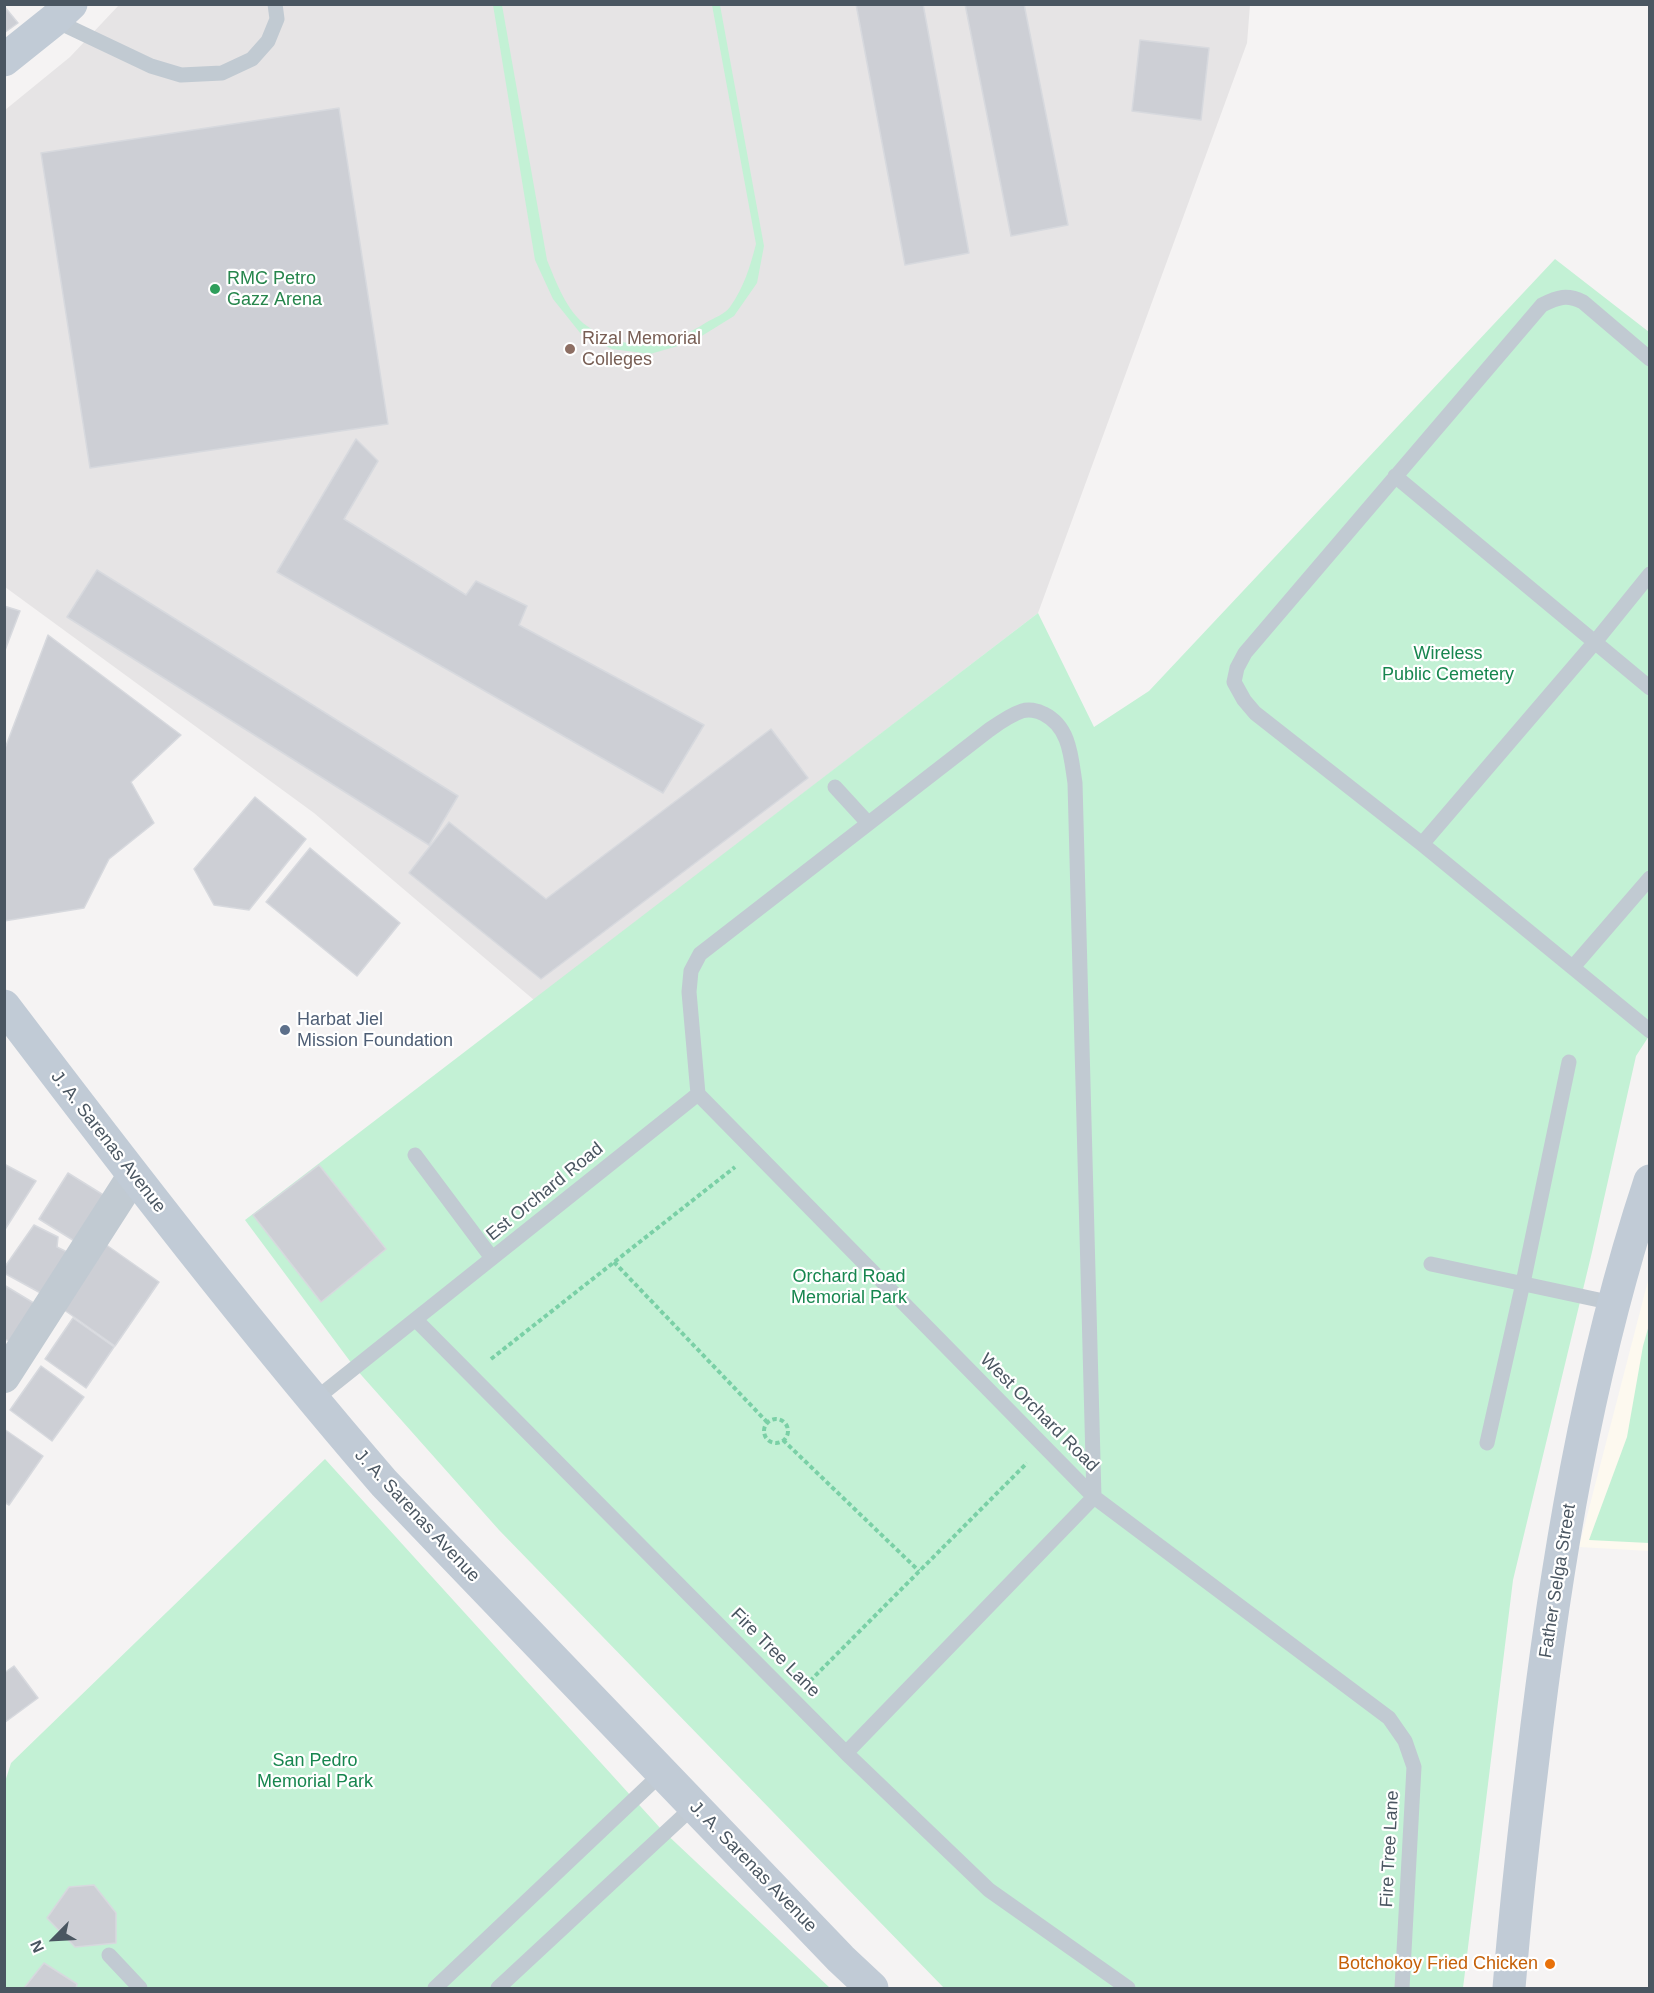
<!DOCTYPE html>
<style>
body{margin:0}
#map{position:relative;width:1654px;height:1993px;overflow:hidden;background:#f5f3f3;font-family:Arial,sans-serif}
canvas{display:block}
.frame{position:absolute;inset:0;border:6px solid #4a5661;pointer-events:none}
.north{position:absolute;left:24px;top:1909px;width:60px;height:60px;-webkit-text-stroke:4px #fff;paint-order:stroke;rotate:246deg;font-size:16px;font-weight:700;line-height:24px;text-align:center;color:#4a5661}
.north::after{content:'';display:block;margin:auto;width:21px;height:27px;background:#4a5661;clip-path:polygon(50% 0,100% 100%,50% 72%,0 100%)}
</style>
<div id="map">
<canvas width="1654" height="1993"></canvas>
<div class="frame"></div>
<div class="north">N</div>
</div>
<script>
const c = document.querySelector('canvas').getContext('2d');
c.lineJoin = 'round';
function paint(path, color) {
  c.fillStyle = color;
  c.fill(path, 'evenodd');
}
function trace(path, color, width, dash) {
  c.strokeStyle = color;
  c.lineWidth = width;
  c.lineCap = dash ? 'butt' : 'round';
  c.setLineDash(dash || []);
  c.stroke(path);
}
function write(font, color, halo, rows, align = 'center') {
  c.font = font + ' Arial,sans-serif';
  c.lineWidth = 4.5;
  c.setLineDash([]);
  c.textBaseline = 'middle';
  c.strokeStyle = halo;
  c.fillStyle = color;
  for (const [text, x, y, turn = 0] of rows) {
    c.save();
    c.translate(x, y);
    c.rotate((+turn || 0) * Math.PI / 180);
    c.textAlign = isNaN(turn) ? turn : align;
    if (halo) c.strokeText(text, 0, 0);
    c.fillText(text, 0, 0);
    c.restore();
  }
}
const commercial = new Path2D(`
 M1649,1277V1551L1579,1547Z`);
const education = new Path2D(`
 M119,5H1250L1247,43L1038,613L534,1000L314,813L5,587V110L70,57Z`);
const green = new Path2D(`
 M493,5H502L547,260C556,282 567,312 587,326C627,354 668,347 707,322C714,318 725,314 730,307C744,287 750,267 756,244L712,5H720L764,246L757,283L734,316L692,342L650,354L612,349L581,334L553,299L535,260Z
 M1555,259L1649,332V1036L1636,1056L1592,1252L1513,1580L1463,1988H944L499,1530L355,1368L245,1220L1038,613L1094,727L1149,691Z
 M1649,1325V1543L1589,1540L1627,1437L1643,1346Z
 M325,1459L661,1829L830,1988H5L4,1785L11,1763Z`);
const building = new Path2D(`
 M856,4H923L969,253L905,265Z
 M965,4H1024L1068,225L1011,236Z
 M4,6L18,23L4,33Z
 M1140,40L1209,48L1201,120L1132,111Z
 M339,108L388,424L90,468L41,153Z
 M356,439L378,461L344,519L466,595L476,581L527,606L519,625L704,725L663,793L277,572Z
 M97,570L458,796L429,845L67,617Z
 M4,606L20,611L4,653Z
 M48,635L181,735L131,782L154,823L109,859L84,908L4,921V751Z
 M771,729L808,778L541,979L409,873L449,822L546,899Z
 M255,797L306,839L249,910L214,905L194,869Z
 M310,848L400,923L357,976L266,902Z
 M4,1164L36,1181L4,1231Z
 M319,1165L386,1249L321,1302L253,1215Z
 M68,1173L105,1196L76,1242L39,1219Z
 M34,1225L58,1237L57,1247L69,1253L46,1296L4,1273V1268Z
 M105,1244L159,1282L115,1346L60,1307Z
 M4,1285L37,1305L14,1345L4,1338Z
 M73,1318L114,1347L86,1388L45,1359Z
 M41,1366L84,1397L52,1441L10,1410Z
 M4,1429L43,1456L9,1505L4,1502Z
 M14,1666L38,1698L4,1723V1673Z
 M94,1885L116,1913V1943L75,1947L47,1918L69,1887Z
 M44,1963L77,1984L76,1988H24Z`);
const path = new Path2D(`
 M614,1262L767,1422
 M491,1359L735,1167
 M764 1431a12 12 0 1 1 24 0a12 12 0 1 1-24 0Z
 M783,1440L919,1571
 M810,1681L1027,1463`);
const lane = new Path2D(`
 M54,20L151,66L181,75L222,73L252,59L268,41L277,19L275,4
 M1650,359L1583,302C1567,294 1558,297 1542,305L1245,653L1237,668L1234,682L1244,700L1255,713L1422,844L1650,1031
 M1395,476L1650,688
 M835,787L868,823
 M1422,844L1595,642L1650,574
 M1573,967L1650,878
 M698,1094L689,992L691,971L700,954L989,730C999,723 1010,715 1022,711C1028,709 1037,710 1044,714C1070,727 1071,757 1075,783L1094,1497L846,1753
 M698,1094L1094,1497L1389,1718L1405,1741L1414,1767L1402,1988
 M415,1155L492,1258
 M1431,1264L1613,1303
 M416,1320L846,1753L989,1890L1128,1988
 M313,1401L698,1094
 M1487,1443L1523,1283L1569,1062
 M109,1955L140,1988
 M435,1988L662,1773
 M498,1988L694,1806`);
const street = new Path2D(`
 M4,1377L133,1176`);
const secondary = new Path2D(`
 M4,60L54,20L71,4
 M4,1006C127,1168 251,1329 384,1483L841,1959L872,1988
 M1509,1988C1515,1915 1523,1841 1532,1767C1555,1569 1587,1371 1650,1181`);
const markers = [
 [215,289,6,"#2e9e5b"],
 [570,349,6,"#8d6e63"],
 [285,1030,6,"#5c6f8a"],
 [1550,1964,6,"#e8710a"]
];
const leisureNames = [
 ["RMC Petro",227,279],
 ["Gazz Arena",227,300]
];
const educationNames = [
 ["Rizal Memorial",582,339],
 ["Colleges",582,360]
];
const parkNames = [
 ["Wireless",1448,654],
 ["Public Cemetery",1448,675],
 ["Orchard Road",849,1277],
 ["Memorial Park",849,1298],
 ["San Pedro",315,1761],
 ["Memorial Park",315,1782]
];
const serviceNames = [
 ["Harbat Jiel",297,1020],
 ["Mission Foundation",297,1041]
];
const streetNames = [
 ["J. A. Sarenas Avenue",108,1142,52],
 ["Est Orchard Road",545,1192,-39],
 ["West Orchard Road",1039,1413,45],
 ["J. A. Sarenas Avenue",417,1516,47],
 ["Father Selga Street",1558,1581,-81],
 ["Fire Tree Lane",775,1653,45],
 ["Fire Tree Lane",1390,1849,-87],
 ["J. A. Sarenas Avenue",753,1867,46]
];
const foodNames = [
 ["Botchokoy Fried Chicken",1538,1964]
];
paint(commercial, '#fdf9ef');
paint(education, '#e6e4e5');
paint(green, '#c3f1d5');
paint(building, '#cdcfd5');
trace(building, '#d7d9de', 1.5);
trace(path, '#7ad0a6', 4, [4.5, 3]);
trace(lane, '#c1cad2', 15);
trace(street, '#c1cad2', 32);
trace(secondary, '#c1cbd6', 33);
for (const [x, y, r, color] of markers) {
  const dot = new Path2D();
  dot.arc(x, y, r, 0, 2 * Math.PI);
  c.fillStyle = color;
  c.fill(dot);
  trace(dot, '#fff', 2);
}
write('18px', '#27864d', '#fff', leisureNames, 'left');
write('18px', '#785e54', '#fff', educationNames, 'left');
write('18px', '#17864f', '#fff', parkNames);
write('18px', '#4e5e75', '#fff', serviceNames, 'left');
write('18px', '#4a5661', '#fff', streetNames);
write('18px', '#c56008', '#fff', foodNames, 'right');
</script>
